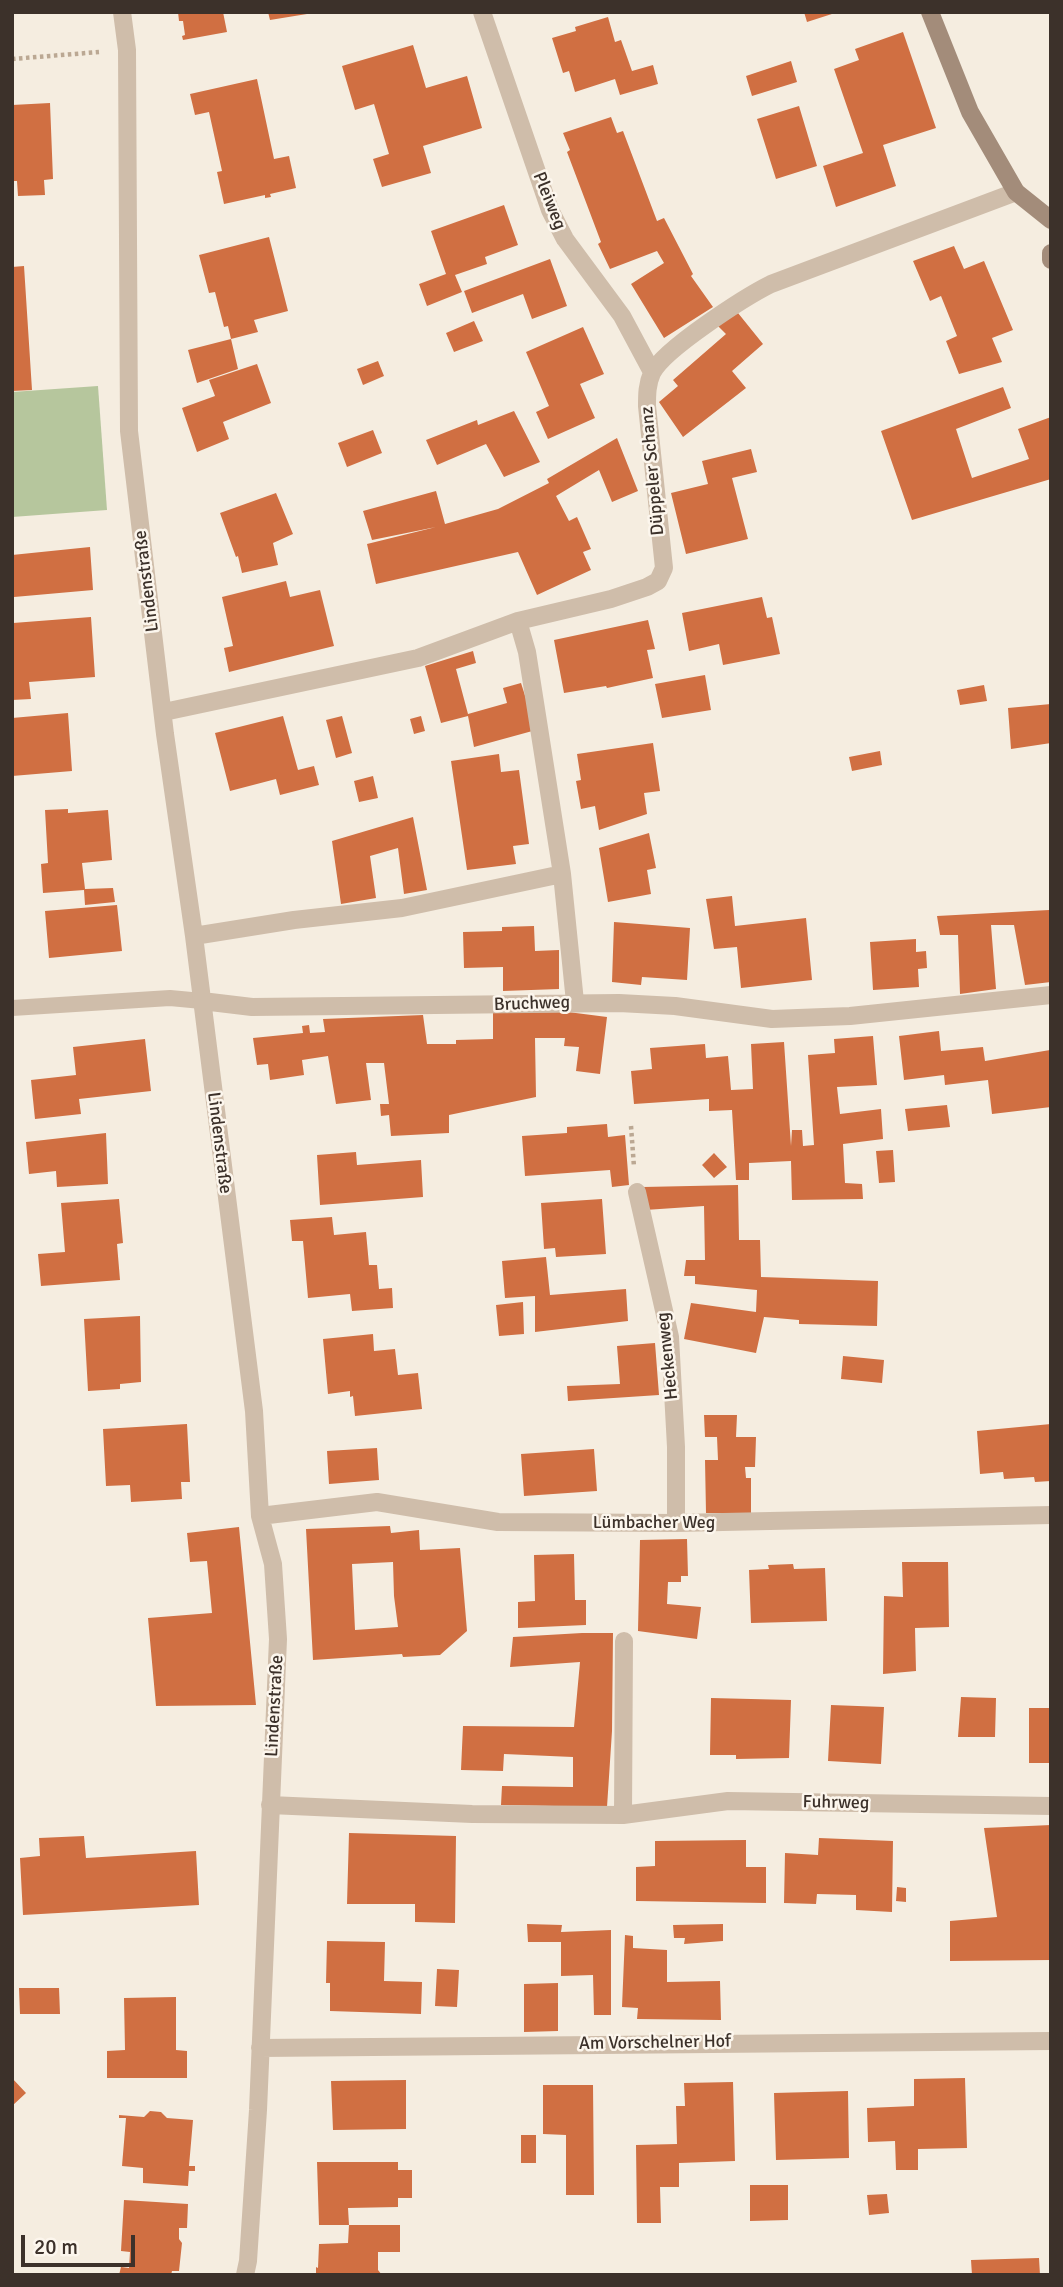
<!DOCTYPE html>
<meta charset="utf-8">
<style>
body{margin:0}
#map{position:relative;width:1063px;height:2287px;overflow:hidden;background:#f5ede0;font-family:Signika,sans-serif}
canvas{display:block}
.frame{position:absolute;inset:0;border:14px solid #3c312a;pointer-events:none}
.scale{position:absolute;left:21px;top:2235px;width:114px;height:32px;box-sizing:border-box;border:4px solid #3c312a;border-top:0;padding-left:9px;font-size:21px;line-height:24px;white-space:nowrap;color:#3c312a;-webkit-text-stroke:5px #fcf6ed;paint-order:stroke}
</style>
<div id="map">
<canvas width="1063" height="2287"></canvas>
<div class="frame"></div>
<div class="scale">20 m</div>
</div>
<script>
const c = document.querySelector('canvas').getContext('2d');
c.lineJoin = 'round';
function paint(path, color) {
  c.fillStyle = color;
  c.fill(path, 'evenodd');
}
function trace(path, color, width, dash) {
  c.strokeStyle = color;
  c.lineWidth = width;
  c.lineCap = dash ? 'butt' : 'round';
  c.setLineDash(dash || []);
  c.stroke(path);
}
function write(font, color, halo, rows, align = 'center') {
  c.font = font + ' Signika,sans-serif';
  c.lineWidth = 5;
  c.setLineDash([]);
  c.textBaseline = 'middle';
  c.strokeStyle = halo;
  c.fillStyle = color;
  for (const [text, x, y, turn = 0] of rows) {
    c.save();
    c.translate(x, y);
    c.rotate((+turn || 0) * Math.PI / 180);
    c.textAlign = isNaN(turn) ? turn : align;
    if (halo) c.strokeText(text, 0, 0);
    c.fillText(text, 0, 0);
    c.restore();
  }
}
const green = new Path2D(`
 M98,386L107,510L12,517V392Z`);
const building = new Path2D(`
 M178,12H223L227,32L183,40L182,36L185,35L183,21H179Z
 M268,12H307V14L270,20Z
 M804,12H835V13L807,22Z
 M608,17L615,42L621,40L632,71L653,65L658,84L620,95L615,79L575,92L569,71L563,73L552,38L576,31L575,27Z
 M903,32L936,128L883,145L896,186L836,207L823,166L863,153L834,69L859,60L855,49Z
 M413,45L426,88L467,76L482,128L423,146L431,173L382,187L373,159L389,154L374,104L355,110L342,66Z
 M791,61L797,82L752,96L746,76Z
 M257,79L274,159L289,156L296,188L270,194L271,197L265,198V195L224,204L217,172L222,171L209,112L195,115L190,94Z
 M50,103L53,179L44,180L45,195L18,196L17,181H12V105Z
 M799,106L817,166L776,179L757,119Z
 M611,117L617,133L623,131L657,221L664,218L693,274L691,276L713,307L664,338L631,284L664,263L657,251L610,269L598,244L601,242L567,152L570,150L563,133Z
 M504,205L518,245L485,257L487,264L455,275L462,292L427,306L419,284L446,274L431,231Z
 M269,237L288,311L254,320L258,332L231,339L228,326L224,327L215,292L209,293L199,255Z
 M954,246L964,269L984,261L1013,330L992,338L1002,362L959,374L946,341L957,336L941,296L930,301L913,261Z
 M550,259L567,306L532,319L523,294L472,313L464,291Z
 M24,266L32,390L12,391V267Z
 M738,313L763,344L732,371L746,388L683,437L659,402L678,386L673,380L726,334L717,325Z
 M474,321L483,341L454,352L446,333Z
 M583,327L604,374L580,384L595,418L548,439L536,412L549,406L526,352Z
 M231,339L238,369L197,383L188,350Z
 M378,361L384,376L363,385L357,369Z
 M257,364L271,403L223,422L229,439L197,452L182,408L215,396L209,380Z
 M1003,387L1011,408L956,429L972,478L1029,459L1018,429L1051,417V479L912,520L881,431Z
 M514,411L540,462L504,477L486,444L437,465L426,440L477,420L478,425Z
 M373,430L382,453L347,467L338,443Z
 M617,438L638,491L612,502L599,470L556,496L569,521L577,517L591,549L583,552L591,570L537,595L518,552L376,584L367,544L436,527L372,540L363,511L436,491L445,524L498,509L549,483L547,479Z
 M751,449L757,472L732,478L748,539L686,554L671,493L708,484L702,461Z
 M276,493L293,534L273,543L278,565L242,573L238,556L236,557L220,513Z
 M90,547L93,590L14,597L12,555Z
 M286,581L290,597L320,590L334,646L229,672L224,648L233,646L222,597Z
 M762,597L767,618L772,617L780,654L723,665L719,644L689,651L682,613Z
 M91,617L95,677L29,682L31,699L12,700L13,623Z
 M648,620L655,649L647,650L653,678L607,688L606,686L564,693L554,640Z
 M473,651L476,663L456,669L468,714L507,703L503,688L521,683L536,730L474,747L468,716L441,723L425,666Z
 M705,675L711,710L662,718L655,684Z
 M984,685L987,701L960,705L957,690Z
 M1051,704V743L1011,749L1008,708Z
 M68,713L72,771L12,776V718Z
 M283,716L298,770L314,766L319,785L280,795L276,779L230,791L215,733Z
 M342,716L352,753L336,758L326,720Z
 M421,716L425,731L414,734L410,719Z
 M653,743L660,791L644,793L647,814L599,830L595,806L581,809L576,781L581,780L577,754Z
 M880,751L882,765L852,771L849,757Z
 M499,754L501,772L519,770L529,844L513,846L516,864L467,870L451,761Z
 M373,776L378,798L359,802L354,781Z
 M68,809V813L108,810L112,860L82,863L85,889L113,888L115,902L85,905L84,890L43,893L41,864L48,863L45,810Z
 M413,817L427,890L404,894L398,848L370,856L376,898L341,904L332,841Z
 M649,833L656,868L647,870L651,894L608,902L599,848Z
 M732,896L735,926L806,918L812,980L741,988L737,947L714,949L706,899Z
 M117,905L122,951L49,958L45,911Z
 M1049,910L1051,982L1025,985L1014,925H991L996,989L960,994L958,935H940L937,916Z
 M614,922L690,928L687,980L642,977L641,985L612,982Z
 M534,926L535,951L559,950V989L503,991V967L464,968L463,932L502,931V927Z
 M916,939V952L926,951L927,968L918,969L919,987L873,990L870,942Z
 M568,1012L607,1017L600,1074L576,1071L579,1047L564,1046L565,1038H535L536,1097L449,1115V1133L391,1136L389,1115L381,1116L380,1104H389L384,1063H366L371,1100L336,1104L328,1056L302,1060L304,1075L270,1080L268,1064L257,1065L253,1038L303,1033L302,1026L309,1025L310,1033L325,1032L323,1019L423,1015L427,1044H456V1040L493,1039V1013Z
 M939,1031L941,1051L983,1047L985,1061L1050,1050L1051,1107L992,1114L988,1080L945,1085L944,1075L904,1080L899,1036Z
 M873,1036L877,1085L837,1087L840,1114L881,1109L883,1139L843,1144L845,1183L862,1184L863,1199L792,1200L791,1161L749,1163V1180H736L732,1110L709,1111V1099L634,1104L631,1071L652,1069L650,1048L705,1044L706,1058L728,1056L731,1090L753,1089L751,1044L784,1042L791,1146L792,1130H802L803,1146L814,1145L808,1055L835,1053L834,1039Z
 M145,1039L151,1091L79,1099L81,1114L35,1119L31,1080L76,1075L73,1047Z
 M947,1105L950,1127L908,1131L905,1109Z
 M607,1124L608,1137L625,1135L629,1185L612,1187L610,1170L525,1176L522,1136L567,1133V1127Z
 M106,1133L108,1184L57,1187L56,1171L29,1174L26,1142Z
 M893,1150L895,1182L879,1183L876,1151Z
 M356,1152L357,1165L421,1160L423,1197L320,1205L317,1155Z
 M714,1153L727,1167L714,1178L702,1165Z
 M738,1185L739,1240H760L761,1277L878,1281L877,1326L799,1324V1320L764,1317L756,1353L684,1339L691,1303L756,1312L757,1290L695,1284V1276H684L686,1260H705L704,1206L645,1210L643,1187Z
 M119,1199L123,1243L117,1244L120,1280L41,1286L38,1254L65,1252L61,1203Z
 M602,1199L606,1254L556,1257L555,1248L544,1249L541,1203Z
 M332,1217L334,1235L366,1232L369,1265H377L379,1289L392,1288L393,1308L352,1311L350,1294L308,1298L303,1241H292L290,1220Z
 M546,1257L550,1295L626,1289L628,1321L535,1332V1296L505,1298L502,1261Z
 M523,1302L524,1334L499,1336L496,1305Z
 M140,1316L141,1382L120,1384V1389L88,1391L84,1319Z
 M373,1334L374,1351L395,1349L398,1375L418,1373L422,1409L355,1416L353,1396L350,1397V1391L328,1394L323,1339Z
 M655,1343L659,1395L568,1401L567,1386L620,1384L617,1346Z
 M843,1356L884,1360L882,1383L841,1379Z
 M704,1415H737L736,1437H756L755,1467H745L746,1478H751V1513H706L705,1460H718L717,1437H705Z
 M187,1424L190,1482H181L182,1499L131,1502L130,1485L106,1486L103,1429Z
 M1051,1424V1481L1035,1482L1034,1477L1004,1479L1003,1472L980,1474L977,1431Z
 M377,1448L379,1480L329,1484L327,1451Z
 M594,1449L597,1491L524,1496L521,1454Z
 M390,1526L391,1533L419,1530L420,1550L460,1548L467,1631L440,1655L403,1657L402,1654L313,1660L306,1529ZM393,1562L394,1596L398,1627L355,1630L352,1564Z
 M239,1527L256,1705L156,1706L148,1618L212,1613L207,1561L190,1562L187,1533Z
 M687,1539L688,1576H681V1582H668L667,1604L701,1607L697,1639L638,1631L640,1540Z
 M574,1554L575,1600H586V1625L518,1628V1602L535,1601L534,1555Z
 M902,1562H948L949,1627L915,1628L916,1671L883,1674L884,1596L903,1597Z
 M793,1564L794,1569L825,1568L827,1621L751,1623L749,1570L769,1569L768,1565Z
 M582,1633H613L612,1731L607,1807L501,1805L502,1786L573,1787V1757L504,1754L503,1771L461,1770L463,1726L574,1727L580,1662L510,1667L513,1637Z
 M961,1697L996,1698L995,1737H958Z
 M711,1698L791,1700L789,1758L736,1759V1755H710Z
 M831,1705L884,1707L881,1764L828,1761Z
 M1029,1708H1051V1763H1029Z
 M1051,1825V1960L950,1961V1921L997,1917L984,1828Z
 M349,1833L456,1836L455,1923L415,1922V1904H347Z
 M84,1836L86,1858L196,1851L199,1905L23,1915L20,1858L40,1856L39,1838Z
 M819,1838L893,1841L892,1912L856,1910V1895L817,1894L816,1904L784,1903L785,1853L818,1855Z
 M746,1840V1867H766V1903L636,1901V1867L655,1866V1841Z
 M897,1887L906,1888V1902L896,1901Z
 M527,1924L562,1925L561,1932L611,1930V2015H594L593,1975L561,1976V1942H528Z
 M723,1924V1941L684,1944L685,1938H674L673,1925Z
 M625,1935L633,1936V1948L667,1950V1982L720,1981L721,2020L637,2019L638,2008L622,2007Z
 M327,1941L385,1942L384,1981L422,1982L421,2014L330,2011V1983H326Z
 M437,1969L459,1970L457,2007L435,2006Z
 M558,1983V2031L524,2032V1984Z
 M19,1988H59L60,2014H20Z
 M176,1997V2050L187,2051V2078H107V2051L125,2050L124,1998Z
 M12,2078L26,2093L12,2106Z
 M965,2078L967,2148L918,2149V2170H896L895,2141L868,2142L867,2108L914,2106V2079Z
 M406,2080V2129L333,2130L331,2081Z
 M733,2082L735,2161L679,2163V2187H660L661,2223H637L636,2145L677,2144L676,2106H685L684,2083Z
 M543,2085H593L594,2195H566V2135L543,2134Z
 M848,2091L849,2158L776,2160L774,2093Z
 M150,2111L161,2112L167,2118L193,2120L189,2166H195V2171H189L188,2186L143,2183V2168L122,2166L126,2118H119V2115L144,2117Z
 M521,2135H536V2163H521Z
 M317,2162H398V2170H412V2198H398V2207L348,2208L349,2225H319Z
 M750,2185H788V2220L750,2221Z
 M887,2194L889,2213L869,2215L867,2195Z
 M124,2200L188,2204L187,2228H179V2239L182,2243L179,2271H172L171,2275H119L121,2267L129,2268L130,2252L121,2251Z
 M349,2225H400V2252H378V2270L382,2275H316V2267L318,2268L319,2244L348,2243Z
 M1039,2258L1040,2275H972L971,2260Z`);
const path = new Path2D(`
 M12,59L99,52
 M631,1126L634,1167`);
const lane = new Path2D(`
 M12,1008L170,998L202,1001`);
const street = new Path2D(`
 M122,12L127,50L129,431L165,734L194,936L254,1411L260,1516L273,1564L278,1639L258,2110L248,2261L245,2275
 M482,12L550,210L565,239L622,316L652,372
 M518,621L527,652L562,874L575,1002
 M164,712L418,658L518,621L611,599L647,587L658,581L664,568L647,406C647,395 647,384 652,373C664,349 745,297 771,284L1016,192
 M194,936L294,920L402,908L562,874
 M202,1001L252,1007L619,1003L675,1006L772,1019L850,1016L1051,995
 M637,1192L670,1337L676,1447V1523
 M260,1516L377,1502L498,1522L676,1523L1051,1515
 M270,1805L472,1814L623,1815L728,1801L1051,1806
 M623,1815L624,1641
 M260,2048L1051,2041`);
const secondary = new Path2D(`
 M930,12L970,112L1016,192L1051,220
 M1051,253V260`);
const streetNames = [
 ["Pleiweg",549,201,68],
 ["Düppeler Schanz",653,471,-95],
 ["Lindenstraße",147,581,-97],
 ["Bruchweg",532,1004,-2],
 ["Lindenstraße",219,1143,83],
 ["Heckenweg",668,1356,-96],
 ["Lümbacher Weg",654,1523],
 ["Lindenstraße",275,1706,-87],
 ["Fuhrweg",836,1803,1],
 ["Am Vorschelner Hof",655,2043,-1]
];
paint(green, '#b6c69d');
paint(building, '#d06f42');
trace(path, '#bba893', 4.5, [3.5, 3.5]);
trace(lane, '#cfbdaa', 16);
trace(street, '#cfbdaa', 18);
trace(secondary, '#a38c7a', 18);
write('18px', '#3c312a', '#fcf6ed', streetNames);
</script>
